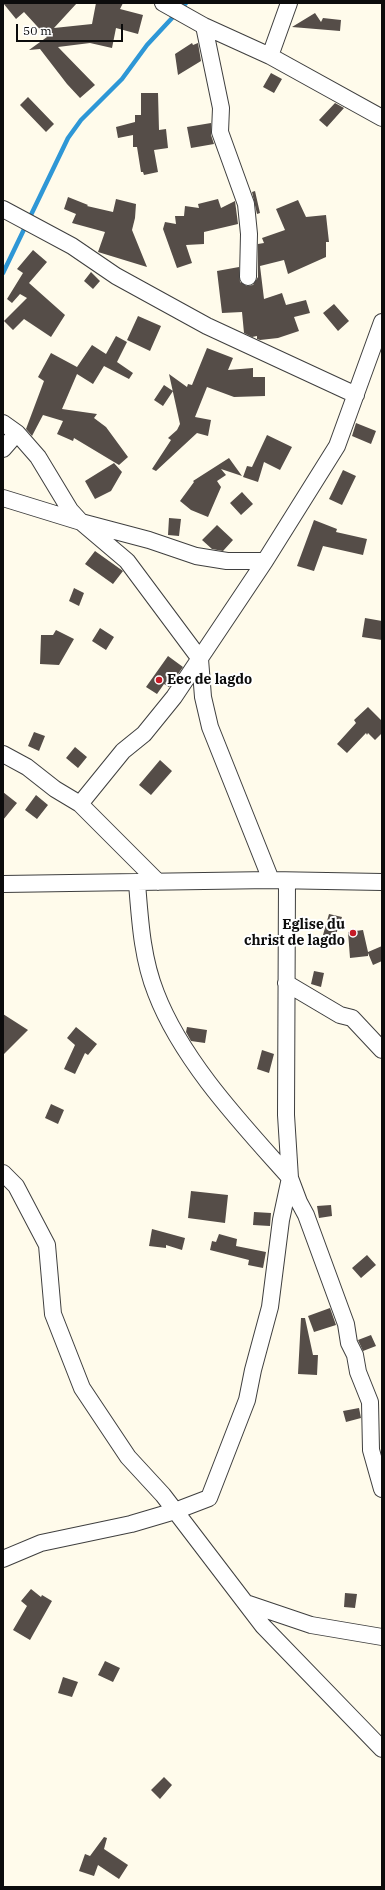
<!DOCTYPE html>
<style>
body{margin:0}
#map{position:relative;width:385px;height:1890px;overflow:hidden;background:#fffbeb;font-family:"IBM Plex Serif",serif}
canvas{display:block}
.frame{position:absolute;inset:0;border:4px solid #0c0c0c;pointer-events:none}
.scale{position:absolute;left:16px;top:24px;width:107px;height:18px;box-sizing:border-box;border:2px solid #0c0c0c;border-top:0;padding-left:5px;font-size:12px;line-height:14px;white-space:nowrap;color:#0c0c0c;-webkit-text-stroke:3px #fff;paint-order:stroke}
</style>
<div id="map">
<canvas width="385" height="1890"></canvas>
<div class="frame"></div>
<div class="scale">50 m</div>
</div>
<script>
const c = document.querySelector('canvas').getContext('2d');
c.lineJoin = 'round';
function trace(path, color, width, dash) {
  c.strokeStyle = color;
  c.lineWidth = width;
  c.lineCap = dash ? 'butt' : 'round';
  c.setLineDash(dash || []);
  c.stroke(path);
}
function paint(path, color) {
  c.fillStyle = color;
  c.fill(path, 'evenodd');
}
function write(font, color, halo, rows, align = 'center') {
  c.font = font + ' "IBM Plex Serif",serif';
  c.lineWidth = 4;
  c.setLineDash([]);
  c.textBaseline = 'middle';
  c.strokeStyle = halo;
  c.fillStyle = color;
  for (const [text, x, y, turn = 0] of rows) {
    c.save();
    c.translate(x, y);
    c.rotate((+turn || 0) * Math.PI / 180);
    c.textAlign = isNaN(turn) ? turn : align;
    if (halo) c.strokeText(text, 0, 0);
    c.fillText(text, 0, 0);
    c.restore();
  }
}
const stream = new Path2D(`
 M3,273L68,138L81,120L122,79L147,45L186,3`);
const building = new Path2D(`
 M3,3H77L54,28L92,24L96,3H123L120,9L143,15L138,34L116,28L112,48L90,43L58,47L95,85L80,98L67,84L40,49L29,50L47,37L24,12L16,19Z
 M315,13L321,22L323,18L341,20L340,31L292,27Z
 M192,43L193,45L198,43L201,61L178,75L175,54Z
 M271,73L282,79L274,93L263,87Z
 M141,93H158L159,130L166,129L168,148L154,150L158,172L144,175L143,172H141L137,147H133V135L118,138L116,127L135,122V115H141Z
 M28,97L54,124L46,132L20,105Z
 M335,103L344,108L327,127L319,120Z
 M211,123V135L214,144L191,148L187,127Z
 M255,191L260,213L257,214L252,192Z
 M68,197L88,205L87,206L113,212L116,199L136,204L135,218L132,230L147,267L98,252L105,232L72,223L76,214L64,209Z
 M218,199L221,208L235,201L238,224L204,232V244L186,245L192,263L177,268L163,229L165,222L176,224L175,216H184L185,206L199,208L198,204Z
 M298,200L306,217L326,215L329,242H326V257L288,274L284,260L260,266L264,299L282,293L286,305L306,300L310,313L294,317L299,331L278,338L260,340L257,339V336L252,337L244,333L242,312L222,313L217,271L239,267L240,282L247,286L253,285L258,277V244L264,243L262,238L285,230L276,209Z
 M33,250L47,262L29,283L65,315L51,337L24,319L13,330L4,321L27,298L20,294L12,303L7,299L23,273L17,269Z
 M91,272L100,281L93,289L84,281Z
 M334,304L349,321L338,331L323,313Z
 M138,316L161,326L150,351L127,340Z
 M116,336L127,342L117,362L133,373L129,379L104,366L93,384L77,374L62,409L97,414L94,418L106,427L128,457L119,465L74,438L73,441L57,434L63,421L43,415L32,436L26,429L44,381L38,377L51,353L77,367L92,345L106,354Z
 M207,348L233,358L228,370L253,368V377H265V396L234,397L207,387L195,417L211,420L208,436L197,433L156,471L152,469L171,440L168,438L177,430L180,424L169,374L187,387L188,384L192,385Z
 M164,385L173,391L163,406L154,400Z
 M356,423L376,431L371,444L352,436Z
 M267,435L292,447L280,470L264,462L258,482L243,477L247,466L252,467Z
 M229,458L242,476L221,469L226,475L217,481L221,487L208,517L191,510L180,501L194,482L193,481Z
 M114,463L122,472L111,491L95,499L85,481Z
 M343,470L356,476L342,505L329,499Z
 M242,492L253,504L241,515L230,503Z
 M169,518L181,519L179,536L168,535Z
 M314,520L337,529L336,532L367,539L363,555L323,546L314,571L297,566Z
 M217,525L233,540L223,551L212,549L202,540Z
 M95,551L123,571L113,584L85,564Z
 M74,588L84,593L79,606L69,601Z
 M365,618L382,621V640L362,637Z
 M100,628L114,637L106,650L92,641Z
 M56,630L74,639L59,665L40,664L41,635H53Z
 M168,656L183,667L169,687L164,684L157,694L146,687Z
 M368,707L382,721V733L375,740L368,733L367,735L366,733L347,753L337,744L356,723L354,720Z
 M34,732L45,736L39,751L28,746Z
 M75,747L87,757L78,768L66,758Z
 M160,760L172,771L151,795L139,785Z
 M3,792L17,803L3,820Z
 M36,795L48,805L37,819L25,810Z
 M329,914L342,917L332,946L321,942Z
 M363,930L368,952L382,946V961L373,965L368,953V956L350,958L348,932Z
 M314,971L324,973L321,987L311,984Z
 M3,1014L28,1030L3,1055Z
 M76,1027L97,1044L88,1055L85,1053L75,1074L64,1069L75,1045L67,1038Z
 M187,1027L207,1030L205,1043L191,1041L186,1032Z
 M262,1050L274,1054L269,1073L257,1069Z
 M51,1104L64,1110L58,1124L45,1118Z
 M191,1191L228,1195L225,1223L188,1218Z
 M331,1205L332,1216L319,1218L317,1206Z
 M254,1212L271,1213L270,1226L253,1225Z
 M152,1229L185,1238L182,1250L166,1245V1248L149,1246Z
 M219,1234L237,1239L236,1246L266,1252L263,1268L248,1265L249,1260L210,1250L212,1241L216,1242Z
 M367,1255L376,1265L361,1278L352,1268Z
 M330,1308L336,1325L314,1332L308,1316Z
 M301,1318H305L313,1355H318L317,1375L298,1374Z
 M371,1335L376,1346L363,1351L358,1340Z
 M359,1408L361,1418L346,1422L343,1411Z
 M31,1589L41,1597L42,1595L52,1601L30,1640L13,1630L27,1606L21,1601Z
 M345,1593L357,1594L355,1608L344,1607Z
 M105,1661L120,1668L113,1682L98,1675Z
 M63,1677L78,1682L72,1697L58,1693Z
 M164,1777L172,1785L160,1799L151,1790Z
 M104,1837L107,1838L104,1849L128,1865L119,1879L98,1865L94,1876L79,1871L85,1854L90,1856Z`);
const minor = new Path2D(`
 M163,3L204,26L270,56L382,118
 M204,26L221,108L220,132L246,204L249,234L248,277
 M270,56L289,3
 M3,209L72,246L116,276L207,326L356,395
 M3,423L17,433L38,457L70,510L81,522L127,561L200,659L203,697L210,727L271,880
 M3,449L17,433
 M3,498L81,522L149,540L196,556L227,561H265
 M3,754L27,767L55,789L80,804L158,882
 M80,804L123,751L144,734L174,697L265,561L337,446L382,322
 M287,881L286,1115L290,1178L299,1202L306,1215L346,1324L349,1343L355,1355L358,1372L370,1402L371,1450L382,1489
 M137,883C140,920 142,958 156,993C182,1061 242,1124 290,1178
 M3,884L271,880L382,882
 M286,983L340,1015L352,1018L382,1050
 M3,1173L16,1186L47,1245L53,1314L82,1388L128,1457L163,1495L263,1626L382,1749
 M3,1559L41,1543L131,1524L175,1511L209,1498L247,1400L253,1370L270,1307L281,1220L290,1178
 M246,1603L311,1625L382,1637`);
const markers = [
 [159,680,4,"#c51b27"],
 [353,933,4,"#c51b27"]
];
const poiNames = [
 ["Eec de lagdo",167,680],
 ["Eglise du",345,925,"right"],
 ["christ de lagdo",345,941,"right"]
];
trace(stream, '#2e97d6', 4.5);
paint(building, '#554d48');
trace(minor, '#3f3f3f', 18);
trace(minor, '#fff', 16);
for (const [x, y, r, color] of markers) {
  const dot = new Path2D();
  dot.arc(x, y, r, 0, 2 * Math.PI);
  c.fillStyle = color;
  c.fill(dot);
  trace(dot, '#fff', 1.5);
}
write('bold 14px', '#0c0c0c', '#fff', poiNames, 'left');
</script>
